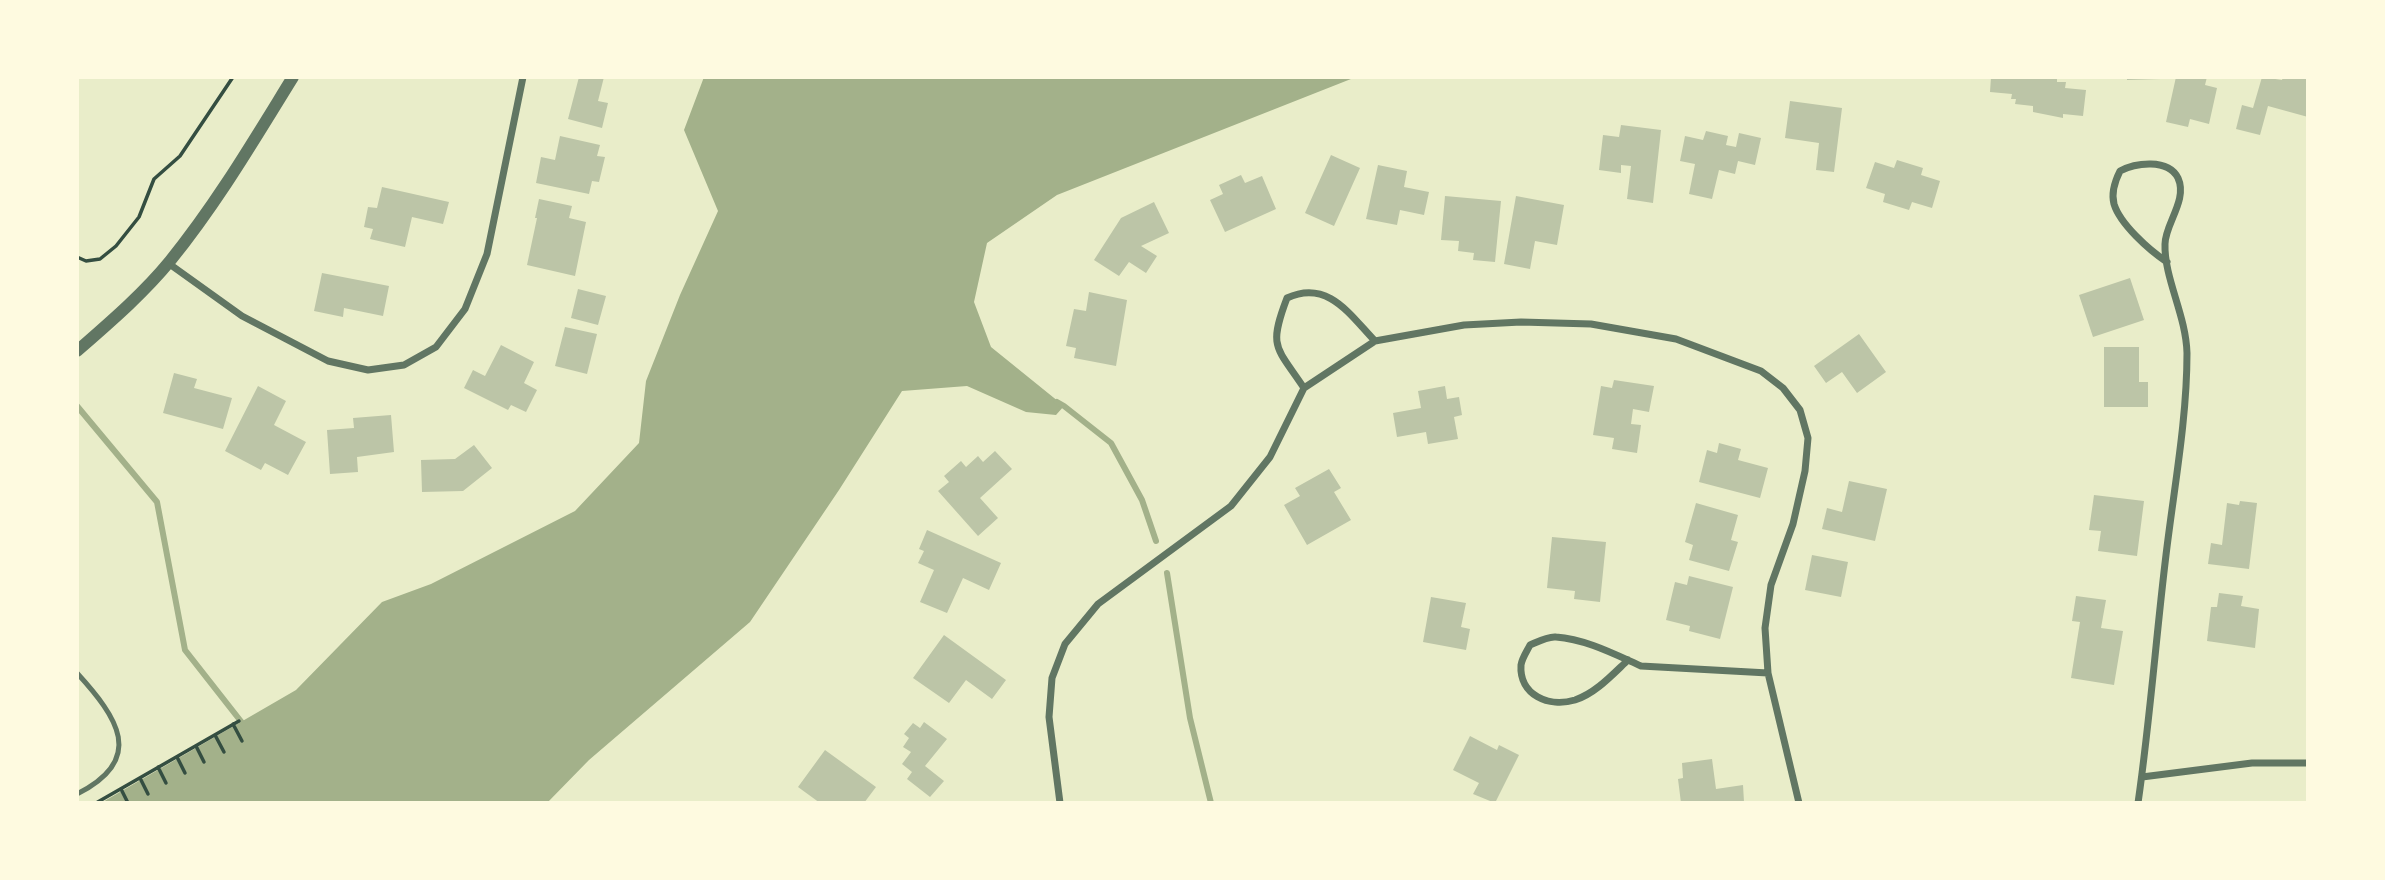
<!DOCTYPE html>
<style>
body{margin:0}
#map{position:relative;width:2385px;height:880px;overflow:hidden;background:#e9edc9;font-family:Roboto,sans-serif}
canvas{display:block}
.frame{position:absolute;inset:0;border:79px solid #fefae0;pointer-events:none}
</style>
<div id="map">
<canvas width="2385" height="880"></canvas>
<div class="frame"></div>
</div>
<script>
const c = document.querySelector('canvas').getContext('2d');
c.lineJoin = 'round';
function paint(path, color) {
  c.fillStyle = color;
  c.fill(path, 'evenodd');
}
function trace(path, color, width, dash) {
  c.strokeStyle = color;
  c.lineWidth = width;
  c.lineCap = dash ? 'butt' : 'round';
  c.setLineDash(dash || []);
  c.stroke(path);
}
const water = new Path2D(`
 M704,77H1356L1057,195L987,243L974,302L991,347L1064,406L1056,415L1026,412L967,386L902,391L839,490L750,622L589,760L547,803H101L296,690L382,602L431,584L575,511L639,443L646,381L680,295L718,211L684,130Z`);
const stream = new Path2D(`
 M1057,402L1064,406L1111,443L1142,500L1156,541
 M77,406L157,502L185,650L243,724
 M1167,573L1190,718L1211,803`);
const building = new Path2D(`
 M579,77H604L598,101L608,103L602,128L568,119Z
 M1991,77H2057V82H2066L2065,88L2086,90L2083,116L2063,114V118L2033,112V106L2015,104L2016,99H2011L2012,94L1990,92Z
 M2127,77H2161V79L2127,80Z
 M2176,77H2207L2205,85L2217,88L2209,124L2190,119L2188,127L2166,122Z
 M2262,77L2282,80L2283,77H2308V117L2268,106L2260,135L2236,129L2242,105L2253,108Z
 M1790,101L1842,108L1834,172L1816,170L1819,143L1785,138Z
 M1621,125L1661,130L1653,203L1627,199L1631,166L1621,165V173L1599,170L1603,135L1619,137Z
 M1706,131L1728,136L1726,145L1736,147L1739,133L1761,138L1755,165L1738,161L1735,174L1719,170L1712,199L1689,194L1695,164L1680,161L1685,136L1703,140Z
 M560,136L600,145L597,156L605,157L599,182L592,181L589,194L536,183L541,157L555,160Z
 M1331,155L1360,168L1334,226L1305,213Z
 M1897,160L1923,168L1921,175L1940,181L1932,208L1912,202L1909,210L1883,202L1885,194L1866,188L1875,162L1894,168Z
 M1378,165L1407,171L1404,187L1429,192L1424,215L1400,210L1397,225L1366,219Z
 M1241,175L1245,183L1262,176L1276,209L1225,232L1210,200L1223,194L1219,185Z
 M382,187L449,202L443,224L412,217L405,247L370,239L373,229L364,227L368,207L377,208Z
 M1445,196L1501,201L1495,262L1473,260L1474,253L1458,251L1459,241L1441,240Z
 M1516,196L1564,205L1557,245L1535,241L1530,269L1504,264Z
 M539,199L572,206L569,218L586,222L575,276L527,265L537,218H535Z
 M1154,202L1169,233L1141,246L1157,256L1146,273L1129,262L1119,276L1094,260L1121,218Z
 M322,273L389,286L383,316L344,308L343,317L314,311Z
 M2130,278L2144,320L2093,337L2079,295Z
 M578,289L606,296L598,325L571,318Z
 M1089,292L1127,300L1116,366L1074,358L1076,348L1066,346L1074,309L1086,311Z
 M565,327L597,334L587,374L555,366Z
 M1859,334L1886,372L1857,393L1842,372L1826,383L1814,366Z
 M501,345L534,362L524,383L537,390L526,412L511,405L508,410L464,388L473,370L485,376Z
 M2104,347H2139V382H2148V407H2104Z
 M174,373L197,379L194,388L232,398L223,429L163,413Z
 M1614,380L1654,386L1649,412L1633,409L1631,424L1641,425L1637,453L1612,449L1614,438L1593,435L1601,386L1612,388Z
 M258,386L286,401L274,425L306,442L288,475L265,463L261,470L225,451Z
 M1445,386L1447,399L1459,397L1462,415L1454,417L1458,439L1428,444L1426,432L1397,437L1393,413L1421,408L1418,391Z
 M391,415L394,452L357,457L358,472L330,474L327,430L354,428L353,418Z
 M1719,443L1741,449L1738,460L1768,468L1760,498L1699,482L1707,450L1717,453Z
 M474,445L492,468L463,491L422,492L421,460L455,459Z
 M995,451L1012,469L980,498L998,518L978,536L938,491L949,482L944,476L961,461L966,467L978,456L983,462Z
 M1329,469L1341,488L1334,492L1351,520L1307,545L1284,505L1300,496L1295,488Z
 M1849,481L1887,489L1875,541L1822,529L1827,508L1842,512Z
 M2094,495L2144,501L2137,556L2098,551L2101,531L2089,530Z
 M2240,501L2257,503L2249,569L2208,564L2211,543L2222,545L2227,503L2239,505Z
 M1696,503L1738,515L1731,540L1738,542L1729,571L1689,560L1693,545L1685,542Z
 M927,530L1001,563L989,590L963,578L947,613L920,602L934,570L918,563L924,551L919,549Z
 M1552,537L1606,542L1600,602L1574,599L1575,591L1547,588Z
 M1812,555L1848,562L1841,597L1805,590Z
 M1689,576L1733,587L1720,639L1689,631L1690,626L1666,620L1675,582L1687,585Z
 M2219,593L2243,596L2241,606L2259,609L2255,648L2207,641L2211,607H2217Z
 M2076,596L2106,600L2101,628L2123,631L2114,685L2071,678L2080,622L2072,621Z
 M1431,597L1466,603L1461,627L1470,629L1466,650L1423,642Z
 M944,635L1006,680L992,699L966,680L949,703L913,678Z
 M924,722L947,739L925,766L944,781L930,797L907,779L912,772L902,764L911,752L903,747L909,738L904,734L913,723L920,728Z
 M1470,736L1497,750L1499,745L1519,755L1495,803L1473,794L1479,783L1453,770Z
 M825,750L876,787L864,803H820L798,787Z
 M1712,759L1716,789L1743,785L1744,802L1681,803L1678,779L1683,778L1682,763Z`);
const path = new Path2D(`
 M77,257L86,261L100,259L116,246L139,217L154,179L180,156L233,77
 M233,724L242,741
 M215,735L224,752
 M196,746L204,762
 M177,757L185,773
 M158,767L166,783
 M140,778L148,794
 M121,789L128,803
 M96,803L239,721`);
const service = new Path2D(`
 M77,673C117,717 147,759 77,794`);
const minor = new Path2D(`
 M168,263L242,316L328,361L368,370L404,365L436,347L465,309L487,254L523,77
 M1304,388C1276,346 1268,348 1287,298C1328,279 1350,315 1375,341
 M1628,660C1613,674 1596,693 1575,700C1549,708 1519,695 1521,665C1522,658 1527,651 1530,645C1537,642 1548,636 1556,637C1585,639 1614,654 1641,666L1768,673
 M2142,777L2252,763H2308
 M1060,803L1049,717L1052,678L1065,644L1098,604L1231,506L1270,457L1304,388L1375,341L1464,325L1521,322L1591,324L1676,339L1761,371L1783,388L1800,410L1808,438L1805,471L1793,524L1771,585L1765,628L1768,673L1799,803
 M2138,803C2150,720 2156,637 2166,555C2174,488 2187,420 2187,353C2186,315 2164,278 2165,244C2165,224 2188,200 2178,178C2168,158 2135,163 2120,171C2115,181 2111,193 2114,204C2120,224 2149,250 2167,262`);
const tertiary = new Path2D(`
 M77,351C109,323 143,294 170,261C217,203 254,140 293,77`);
paint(water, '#a3b18a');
trace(stream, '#a3b18a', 6);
paint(building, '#bcc5a7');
trace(path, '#344e41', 3.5);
trace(service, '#617663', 5);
trace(minor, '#617663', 7);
trace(tertiary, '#617663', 12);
</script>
